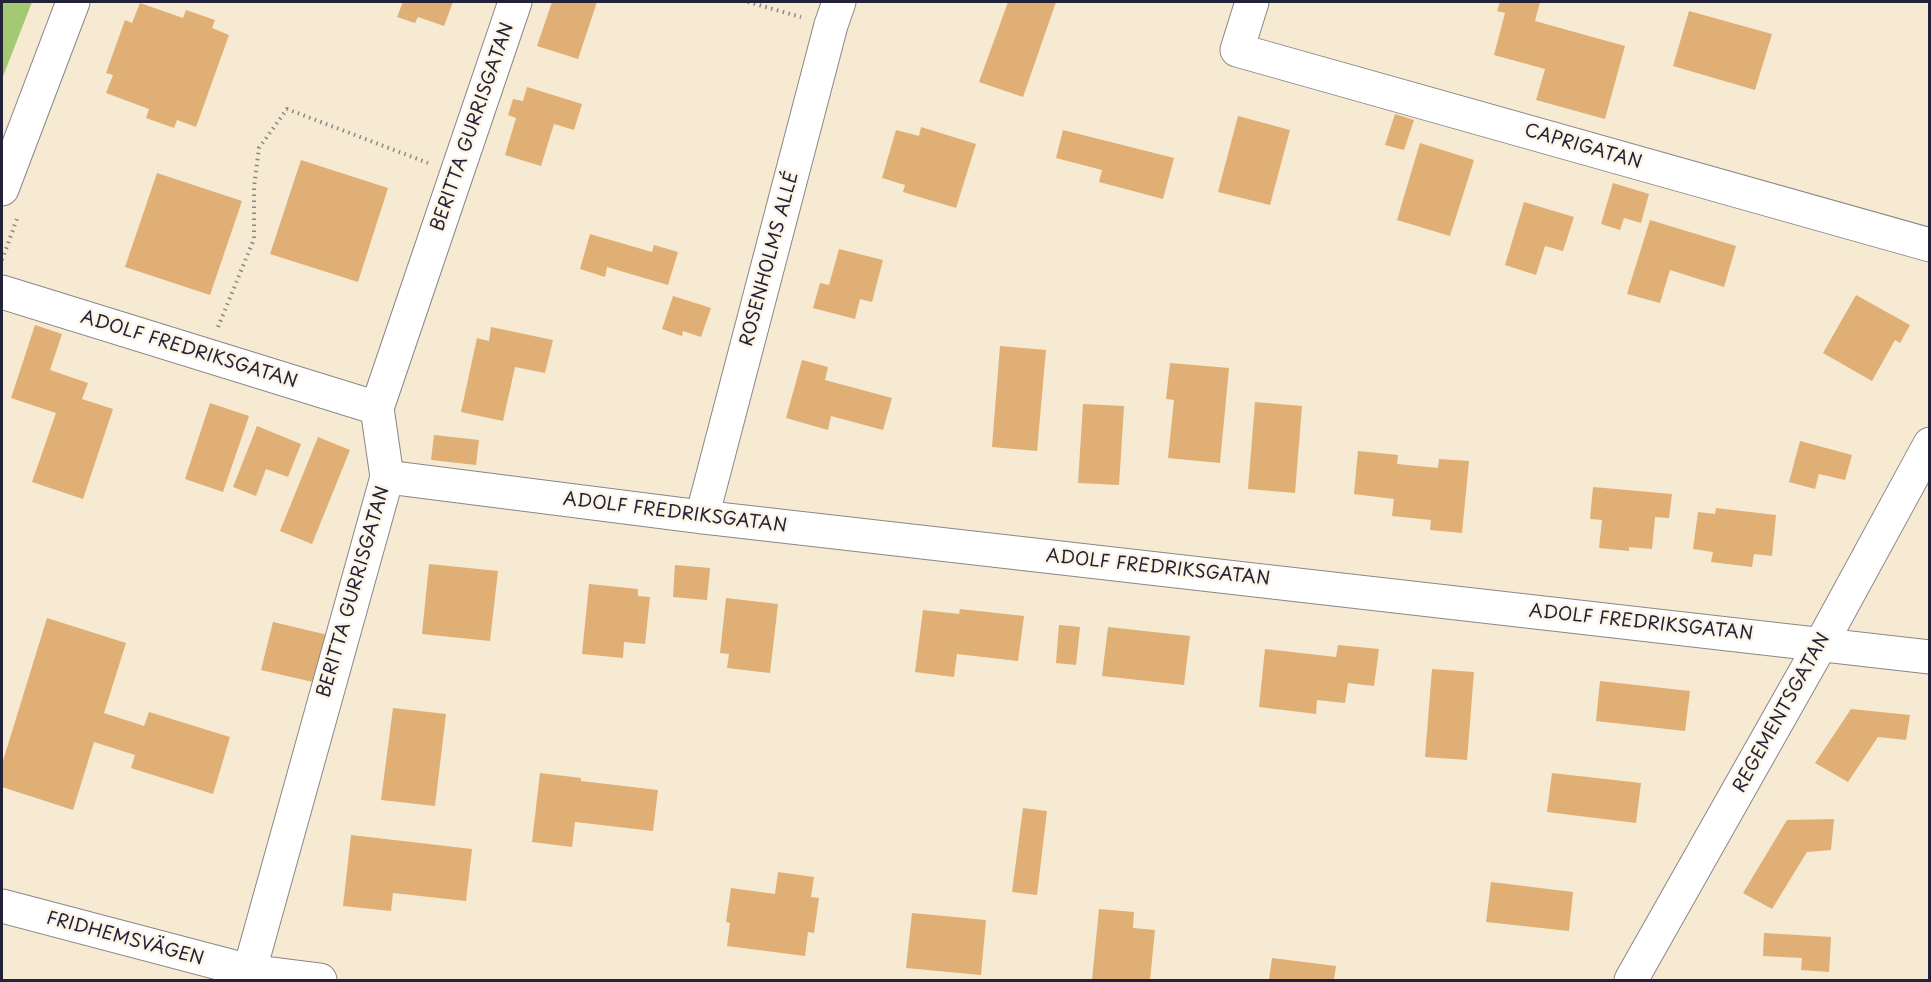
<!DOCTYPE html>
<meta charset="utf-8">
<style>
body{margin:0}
#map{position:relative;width:1931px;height:982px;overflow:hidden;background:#f6ead2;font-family:"Playpen Sans",sans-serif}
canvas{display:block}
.frame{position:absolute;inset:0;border:3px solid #22223b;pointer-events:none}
</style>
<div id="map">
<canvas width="1931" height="982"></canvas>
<div class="frame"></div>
</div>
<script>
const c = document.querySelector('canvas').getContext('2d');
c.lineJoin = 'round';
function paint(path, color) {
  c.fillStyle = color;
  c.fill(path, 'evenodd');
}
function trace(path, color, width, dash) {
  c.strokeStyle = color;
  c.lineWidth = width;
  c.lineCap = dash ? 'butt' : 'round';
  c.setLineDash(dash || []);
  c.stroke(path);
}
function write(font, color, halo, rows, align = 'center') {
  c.font = font + ' "Playpen Sans",sans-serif';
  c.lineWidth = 5;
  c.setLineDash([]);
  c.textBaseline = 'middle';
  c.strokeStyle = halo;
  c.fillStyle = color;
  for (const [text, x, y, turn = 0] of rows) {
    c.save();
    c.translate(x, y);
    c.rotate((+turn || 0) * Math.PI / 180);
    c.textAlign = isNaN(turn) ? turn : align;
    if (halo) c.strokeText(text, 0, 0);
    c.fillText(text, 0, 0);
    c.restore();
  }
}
const green = new Path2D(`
 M2,2H32L2,79Z`);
const building = new Path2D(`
 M403,2H453L444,26L418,17L415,23L397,17Z
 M552,2H597L578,59L537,46Z
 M1008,2H1056L1023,97L979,82Z
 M1500,2H1540L1535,21L1625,46L1605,119L1536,100L1545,69L1494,55L1505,13L1497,11Z
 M140,3L183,18L186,10L215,20L212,28L229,35L196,127L177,120L174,128L146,118L149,109L106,93L113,75L106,73L125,20L132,23Z
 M1689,11L1772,34L1755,90L1673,66Z
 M527,87L582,104L574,130L554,124L541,166L505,155L516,118L508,115L513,99L523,101Z
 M1395,114L1414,120L1404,150L1385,145Z
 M1238,116L1290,130L1270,205L1218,192Z
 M921,127L976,144L956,208L903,192L905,185L882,178L896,130L919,136Z
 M1063,130L1174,158L1163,199L1099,182L1102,170L1056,158Z
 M1420,143L1474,160L1450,236L1397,220Z
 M301,160L388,188L358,282L270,254Z
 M157,173L242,201L210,295L125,267Z
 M1613,183L1649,194L1641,223L1624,218L1620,230L1601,224Z
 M1524,202L1574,217L1563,251L1545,246L1536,275L1505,265Z
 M1650,220L1736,246L1724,287L1670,270L1660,303L1627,294Z
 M590,234L652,252L654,245L678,252L668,285L607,267L605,277L580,269Z
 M839,249L883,260L872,302L860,299L855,319L813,308L820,283L829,285Z
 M1856,295L1910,325L1900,343L1895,340L1872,381L1823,353Z
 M673,296L711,308L701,337L683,331L682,336L662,329Z
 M35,325L62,334L50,370L88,383L82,399L113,409L83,499L32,482L56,413L11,398Z
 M491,327L553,340L545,373L515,367L503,421L461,412L477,338L489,341Z
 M1000,346L1046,350L1037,451L992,447Z
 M802,360L828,367L825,380L892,398L883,430L831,416L828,430L786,418Z
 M1170,363L1229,368L1220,463L1168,458L1174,400L1166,399Z
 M1255,402L1302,406L1295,493L1248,489Z
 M210,403L249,416L223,492L185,479Z
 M1083,404L1124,406L1119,485L1078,483Z
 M257,426L301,444L288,477L266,469L256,496L233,487Z
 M434,435L479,440L476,465L431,460Z
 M318,437L350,450L312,544L280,531Z
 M1800,441L1852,455L1845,480L1819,474L1815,489L1789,482Z
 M1358,451L1398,455L1397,464L1438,468L1439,459L1469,461L1462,533L1430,530L1431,520L1392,516L1394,499L1354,494Z
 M1593,487L1672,494L1669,518L1655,517L1652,549L1629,547V551L1599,548L1602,520L1590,519Z
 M1716,508L1776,515L1772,556L1754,554L1752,567L1711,562L1713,552L1693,549L1698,512L1715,514Z
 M429,564L498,571L490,641L422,634Z
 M675,565L710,568L707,600L673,597Z
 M589,584L638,589V596L650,597L645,644L624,642L623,658L582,654Z
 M726,598L778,604L770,673L727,668L729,654L720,653Z
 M960,609L1024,616L1018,661L957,654L954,677L915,672L923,610L959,614Z
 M47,618L126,643L104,713L144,726L149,712L230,737L213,794L131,768L135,755L94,742L73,810L2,787V764Z
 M273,622L328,635L317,683L261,670Z
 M1059,625L1080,627L1076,665L1056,663Z
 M1108,627L1190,636L1184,685L1102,676Z
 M1338,645L1379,649L1374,686L1348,683L1345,703L1317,700L1316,714L1259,707L1265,649L1336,657Z
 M1432,669L1474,672L1467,760L1425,757Z
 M1600,681L1690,691L1685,731L1596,721Z
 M393,708L446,714L435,806L381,800Z
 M1851,709L1910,715L1906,740L1878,737L1848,782L1815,763Z
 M540,773L581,778V781L658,790L653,831L575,822L572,847L532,842Z
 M1552,773L1641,783L1636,823L1547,812Z
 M1023,808L1047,811L1037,895L1012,892Z
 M1834,819L1831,850L1807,852L1772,909L1743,893L1787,820Z
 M351,835L472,849L466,901L393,893L391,911L343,906Z
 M778,872L814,877L811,897L819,898L814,933L808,932L805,956L727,946L730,923L726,922L731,888L775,894Z
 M1491,882L1573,892L1569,931L1486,922Z
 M1099,909L1134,912L1133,928L1155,930L1150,980H1092Z
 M912,913L986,920L981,975L906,968Z
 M1764,933L1831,937L1829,972L1801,970L1802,958L1763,956Z
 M1272,958L1336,966L1334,980H1269Z`);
const path = new Path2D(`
 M748,2L801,17
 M2,260L18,216
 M218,327L254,239V187L259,148L287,109L428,163`);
const minor = new Path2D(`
 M1252,2L1237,50L1930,245
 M2,292L377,408
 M387,477L702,517L1930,657
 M702,517L831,25L839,2
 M2,906L249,971L320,980
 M247,980L387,477L377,408L515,2
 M1631,980L1821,644L1930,444`);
const major = new Path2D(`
 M2,189L73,2`);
const streetNames = [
 ["BERITTA GURRISGATAN",473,127,-71],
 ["CAPRIGATAN",1583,147,16],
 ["ROSENHOLMS ALLÉ",770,259,-75],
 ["ADOLF FREDRIKSGATAN",189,350,17],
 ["ADOLF FREDRIKSGATAN",675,513,7],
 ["ADOLF FREDRIKSGATAN",1158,568,6],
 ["BERITTA GURRISGATAN",354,592,-74],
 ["ADOLF FREDRIKSGATAN",1641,623,6],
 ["REGEMENTSGATAN",1782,713,-61],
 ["FRIDHEMSVÄGEN",125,939,15]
];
paint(green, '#a4c973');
paint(building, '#e0af75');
trace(minor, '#8c8686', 35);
trace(major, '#8c8686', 35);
trace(path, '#8c8686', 4, [1.5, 4.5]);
trace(minor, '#fff', 33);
trace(major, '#fff', 33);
write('18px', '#22223b', '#fcf5e5', streetNames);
</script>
